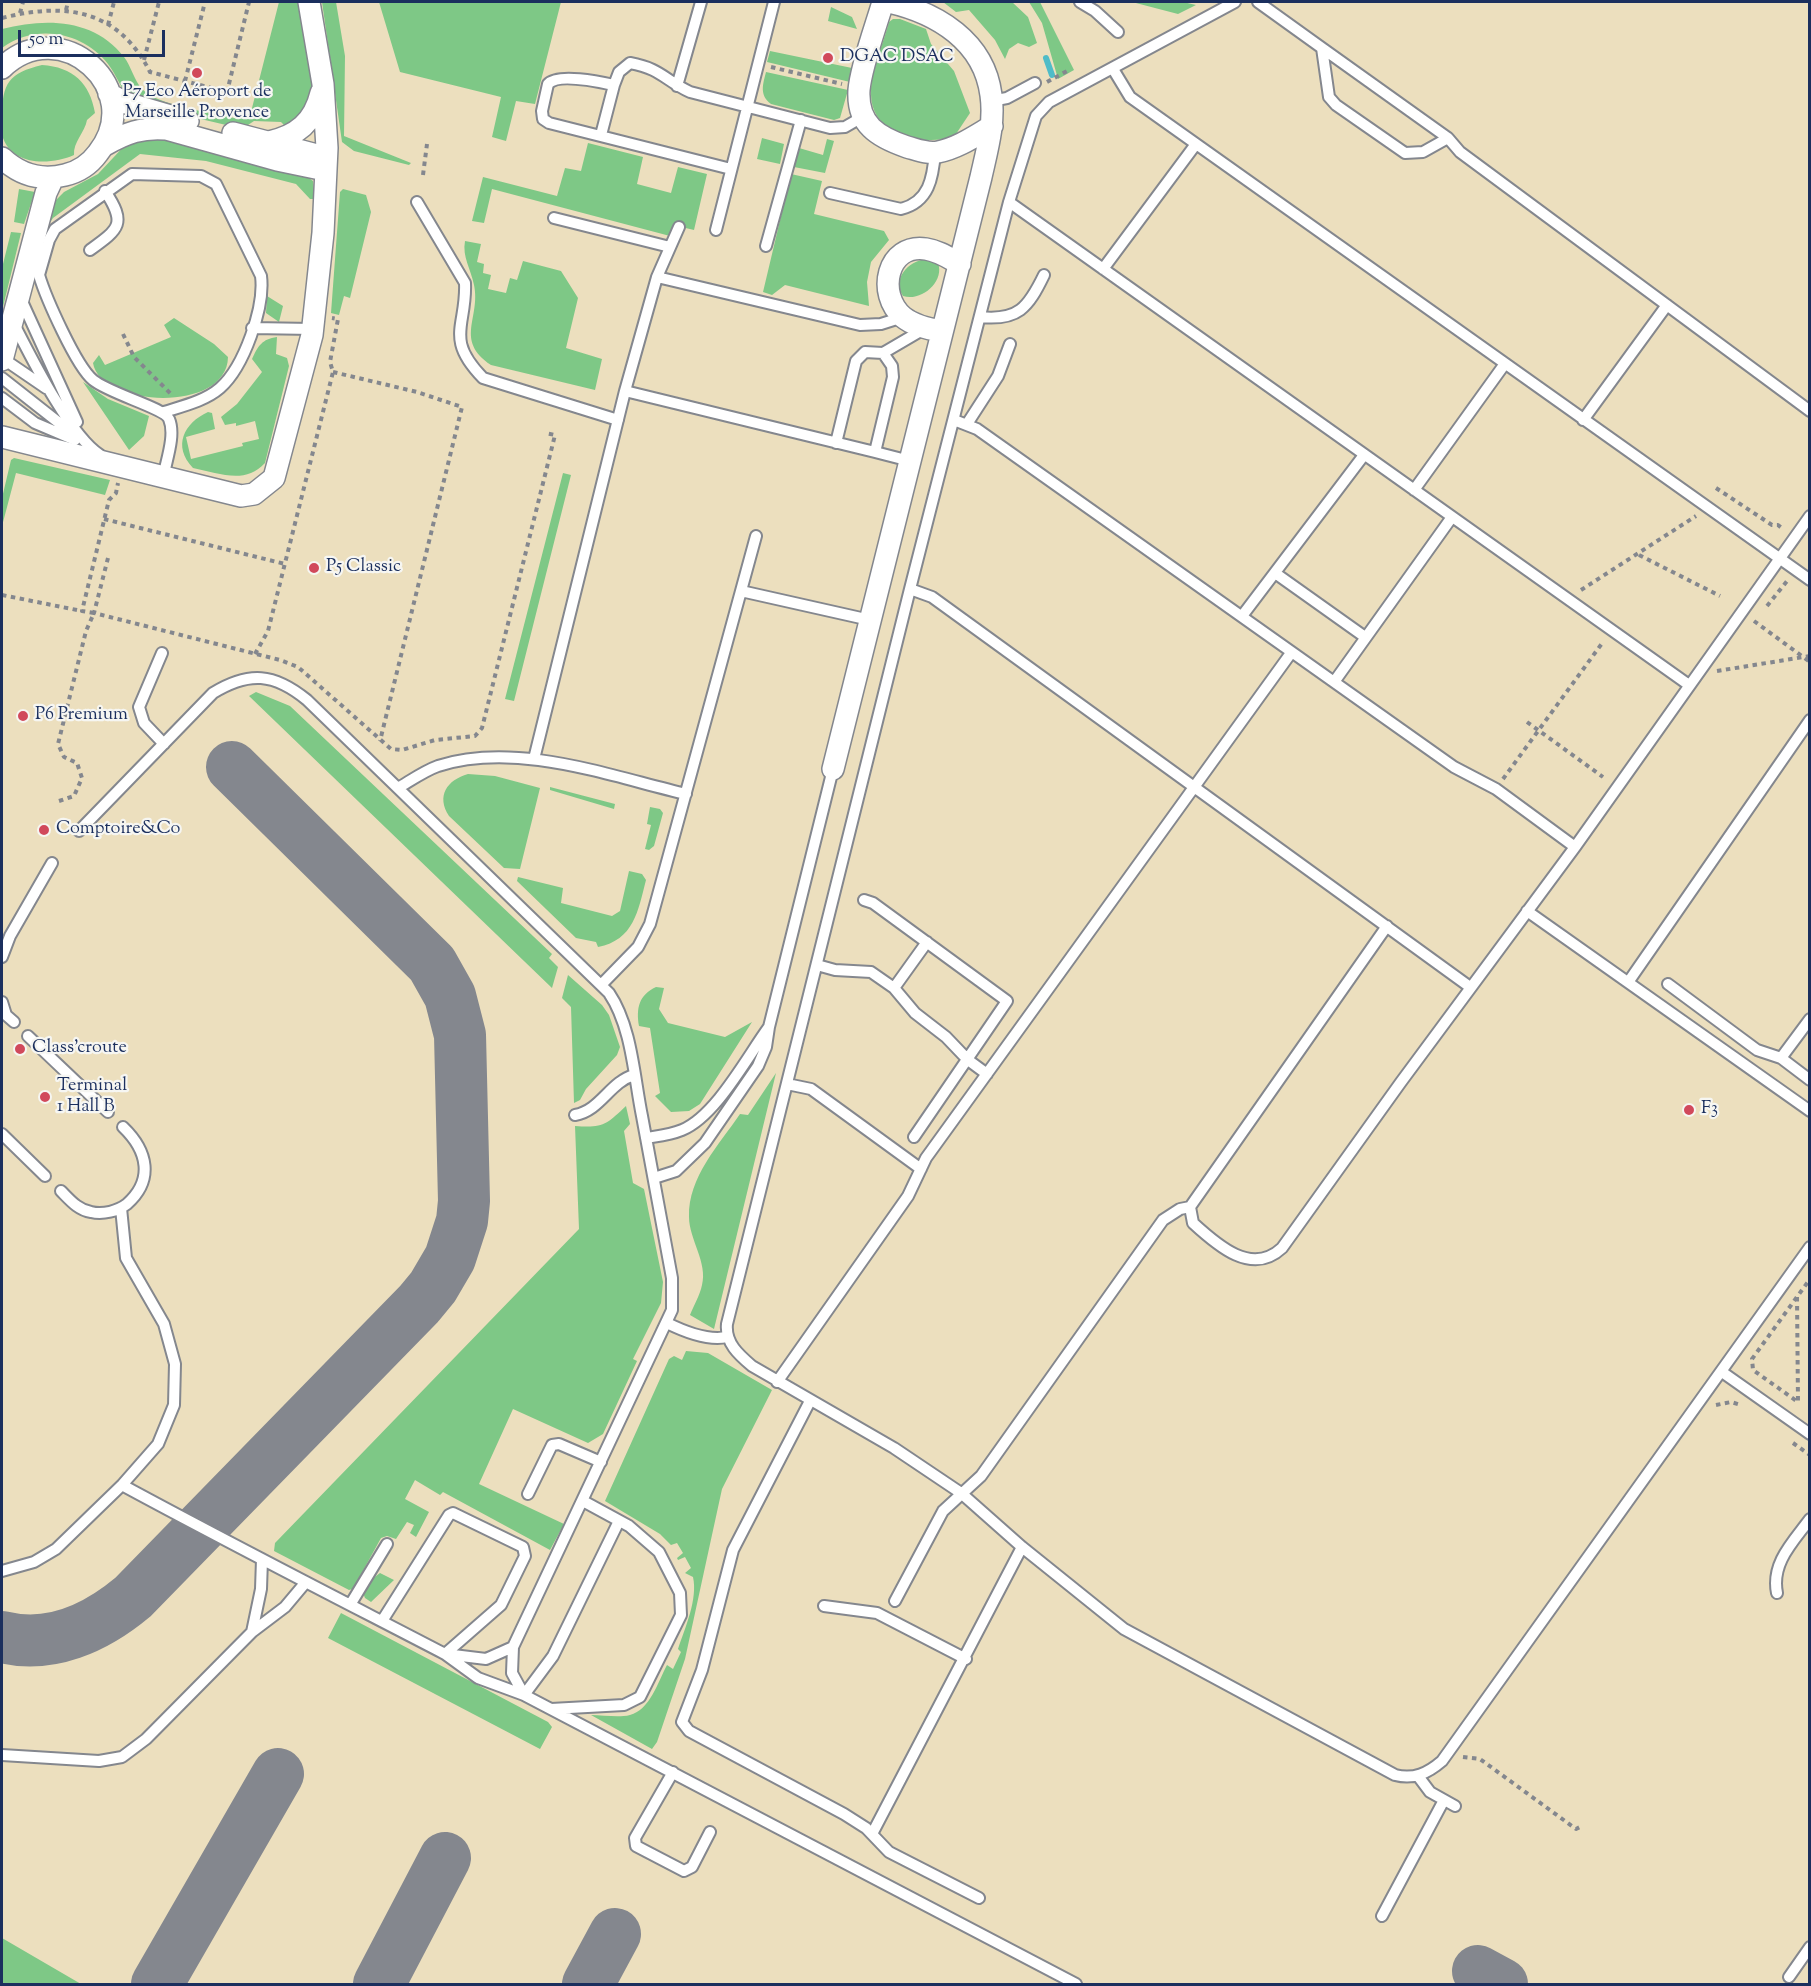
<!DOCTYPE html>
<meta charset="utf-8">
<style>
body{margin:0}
#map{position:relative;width:1811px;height:1986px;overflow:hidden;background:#ecdfbe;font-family:"Sorts Mill Goudy",serif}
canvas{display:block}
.frame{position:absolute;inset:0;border:3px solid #1b2f5e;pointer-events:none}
.scale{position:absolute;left:18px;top:30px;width:147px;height:27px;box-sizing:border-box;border:3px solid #1b2f5e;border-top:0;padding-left:8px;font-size:18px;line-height:21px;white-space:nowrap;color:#1b2f5e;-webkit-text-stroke:4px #f6f6f2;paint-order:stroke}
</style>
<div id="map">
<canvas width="1811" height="1986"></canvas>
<div class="frame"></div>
<div class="scale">50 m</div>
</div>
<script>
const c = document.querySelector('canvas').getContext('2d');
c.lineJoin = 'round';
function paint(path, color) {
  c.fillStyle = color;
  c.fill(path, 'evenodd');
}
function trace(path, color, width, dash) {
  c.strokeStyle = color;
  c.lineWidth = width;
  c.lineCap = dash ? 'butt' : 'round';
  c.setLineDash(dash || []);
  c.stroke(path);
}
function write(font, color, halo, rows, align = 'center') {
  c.font = font + ' "Sorts Mill Goudy",serif';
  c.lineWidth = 4.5;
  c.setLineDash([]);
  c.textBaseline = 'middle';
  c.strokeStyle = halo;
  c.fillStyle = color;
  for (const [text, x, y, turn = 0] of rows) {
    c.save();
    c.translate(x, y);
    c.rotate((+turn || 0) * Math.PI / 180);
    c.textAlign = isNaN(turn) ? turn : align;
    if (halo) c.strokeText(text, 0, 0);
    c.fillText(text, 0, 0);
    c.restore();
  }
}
const green = new Path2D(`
 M279,2H300C305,30 322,89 306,114C303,120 293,124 287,128L281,122L254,121L242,129C218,123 194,117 170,112C162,110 151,109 143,105C120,95 121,81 108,64C83,32 36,23 2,48V29C45,18 94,18 124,57C131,66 134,80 142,89C158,106 211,112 234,118L252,108Z
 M322,2H336L345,56L344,136L411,163L409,165L354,151L342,142Z
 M379,2H561L535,104L516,101L506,141L492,137L501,97L400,72Z
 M943,2H1012L1028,17L1037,43L1029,47L1018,43L1009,49L1005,59L995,40L969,10L956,12Z
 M1029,2H1040L1074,70L1058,79L1042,23Z
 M1132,2H1183L1196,5L1178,14Z
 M831,7L852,17L857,29L828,21Z
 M893,19H900L926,29L931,44L954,71L970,113L954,137C922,146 872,136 871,95C870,72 883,45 889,22Z
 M770,51L852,68L850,82L767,62Z
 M42,65C73,67 90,83 95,113L87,120C85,132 73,142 74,155C51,165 11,167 2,135C0,130 2,122 2,117C2,83 9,73 42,65Z
 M766,72L848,90L840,118L834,120L771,104C759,95 763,84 766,72Z
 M151,137L305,175L313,181L315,199H310L296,184L206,161L140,154L53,218L47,227L55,201L64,192L98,174L127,143Z
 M762,138L784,144L780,164L757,159Z
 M827,139L834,141L825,173L794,167L799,148L823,155Z
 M588,143L643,157L637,184L671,193L678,167L707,174L694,230L673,225L670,236L492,189L484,223L472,221L483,177L557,196L565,168L581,171Z
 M791,174L822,181L814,214L884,231L889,240L871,262L867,282L869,306L785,285L772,295L763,292Z
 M19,189L35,192L24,224L14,222Z
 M343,189L366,195L371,212L350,298L344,296L339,315L331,313L340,192Z
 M11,232L21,233L2,311V268Z
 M465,241L481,244L477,262L484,264L483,273L491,275L488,289L506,293L510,278L517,280L523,261L561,271L578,298L566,348L602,359L595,390L491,365C454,340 481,318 474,285C471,269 462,257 465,241Z
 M925,259L938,263C945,282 921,302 903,296C892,278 908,262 925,259Z
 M267,296L283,306L279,322L266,313Z
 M174,318L214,344L228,357C227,414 100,407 93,363L99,355L105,365L171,337L164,325Z
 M277,337L276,354L287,358L289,366L265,463C245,485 219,473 193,468C172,446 184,423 208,412L212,413L215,429L186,437L191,459L243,446L242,443L259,439L255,421L236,426V423L225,425L221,417L237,404L262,372L252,359C258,346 262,339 277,337Z
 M83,382L108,399L149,416L144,436L129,450Z
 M14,458L110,480L105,495L16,473L2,526V498L11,460Z
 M563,473L571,475L514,701L505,699Z
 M256,692L290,706L552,954L549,958L558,967L552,988L249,696Z
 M468,774L495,776L540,788L520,869L504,868L449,816C436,796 447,780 468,774Z
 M550,787L615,804L614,809L550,790Z
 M650,807L660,809L663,813L654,846L649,850L645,849L651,825L647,824Z
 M629,871L642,874L646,880C638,911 634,940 598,947L596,942L576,938L517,881L518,877L563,888L561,903L612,916L620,911Z
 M568,975L602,1005L609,1015L620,1047L617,1055L586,1089L580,1100L574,1103L571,1007L562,998Z
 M656,987L664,988L659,1009L668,1023L725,1037L752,1022L700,1104L689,1111L671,1112L655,1096L660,1093L650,1028L639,1026C636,1008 639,995 656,987Z
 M776,1073L714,1329L690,1315C694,1305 700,1295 702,1285C708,1263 689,1239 689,1217C688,1177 719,1145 740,1114L748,1115Z
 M626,1106L630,1124L624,1131L633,1183L644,1189L663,1282L661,1303L633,1359L637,1361L603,1434L588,1443L513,1409L479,1484L564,1524L550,1550L443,1492L440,1495L415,1480L405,1499L429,1512L416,1537L410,1533L414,1525L407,1522L396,1539L387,1536L381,1538L353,1589L349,1590L274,1551L275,1543L579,1229L575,1126C603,1128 606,1125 626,1106Z
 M686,1351L708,1353L772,1390L722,1489L685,1659L657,1742L652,1749L591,1715C604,1715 618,1718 630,1715C650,1710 658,1682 667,1665L673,1669L681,1652L678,1649C685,1628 698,1599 693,1577L685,1573L691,1568L685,1557L678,1560L677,1558L683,1553L677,1543L671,1545L660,1534L605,1501L669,1359L674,1356L682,1360Z
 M380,1573L394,1580L371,1602L365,1598L363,1593L372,1579Z
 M341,1613L548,1722L552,1727L540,1749L328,1638Z
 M2,1938L81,1984H2Z`);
const stream = new Path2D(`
 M1046,58L1052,75`);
const taxiway = new Path2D(`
 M2,1637C50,1649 96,1628 133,1597L419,1304L433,1287L450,1258L462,1221L464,1201L460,1035L450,996L432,964L232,767
 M1478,1971L1502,1984
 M157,1984L278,1774
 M379,1984L445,1858
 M588,1984L615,1934`);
const path = new Path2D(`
 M66,10L68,2
 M20,13L23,2
 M2,18C65,2 118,9 150,72L227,92L249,2
 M108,25L114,2
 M144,60L159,2
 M771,67L842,84
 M185,81L205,2
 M1047,82L1067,71L1068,74
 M423,175L427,144
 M123,334L134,357L173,396
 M333,372L417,392L462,407L380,741
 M1716,488L1772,525H1778L1783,529
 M104,519L285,564
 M1639,555L1720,596
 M108,558L94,613L280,660L298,667L391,749L402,750L435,740L475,736L482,728L555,435L545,433
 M1581,590L1696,516
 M2,595L82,611
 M1767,606L1787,581
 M1754,621L1810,662
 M255,654L268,631L333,372L330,362L338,319L332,318
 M1717,671L1810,656
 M1527,722L1603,777
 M1503,779L1603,642
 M59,801L74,796L82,778L77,763L64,757L58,744L86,631L94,613L82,611L109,500L116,493L118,483
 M1797,1297L1798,1402L1753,1370L1752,1359L1810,1279
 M1716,1405L1731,1402L1741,1405
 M1793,1443L1810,1455
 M1463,1757L1480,1759L1576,1829L1580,1827`);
const service = new Path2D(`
 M1080,2L1095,11L1118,32
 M1258,2L1322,48L1329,97L1336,105L1405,153L1423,152L1448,138L1460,152L1810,411
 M1322,48L1448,138
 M1113,69L1130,97L1810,580
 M677,86L701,2
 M991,101L1007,98L1035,83
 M601,135L614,85
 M731,169L549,123L543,119L542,111L548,84C558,73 600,82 614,85L619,72L630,63C662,69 664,80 690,92L830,128L845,127L864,116
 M830,193L901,209C929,202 933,178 935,152
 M417,202L465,283C467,326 444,338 483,378L618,420
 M1009,202L1689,685
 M554,218L670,247
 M716,230L774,2
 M766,246L801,120
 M90,250C119,229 127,224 105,191
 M1103,269L1196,144
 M657,277L860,325L881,324L903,317
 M20,297L77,422
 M980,317C1018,321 1028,308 1044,275
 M14,324C31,357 70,436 100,455
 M252,328L313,329
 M883,353L924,329
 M2,358L46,388
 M2,378L77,437
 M625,391L875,452L893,377L892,366L883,353L865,352L856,361L836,443
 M2,398L35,423L75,440
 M954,420L977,429L1454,767L1496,789L1575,847
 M1583,420L1667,305
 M967,424L998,376L1010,344
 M875,452L910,461
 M163,478C166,461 176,435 169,419C165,408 110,394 93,380C76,366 46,298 39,275L49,240L55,229L132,174L201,176L216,184L261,276C265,307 244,367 220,388C205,401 183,406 164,412
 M1414,490L1504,365
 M1275,573L1365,637
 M910,589L1009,202L1036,116L1049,102L1235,2
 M741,591L870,620
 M1242,616L1364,455
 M162,653L139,707L144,723L164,744
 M1334,682L1452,517
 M534,759L625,391L657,277L679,227
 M398,788C410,781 424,771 438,766C517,741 609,776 686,794
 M79,831L213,693C249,671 274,673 307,700L609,993C632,1027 634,1077 642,1116C652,1170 662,1224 672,1278V1310L513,1647L512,1673L524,1695L1076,1984
 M864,900L873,903L1007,1001L914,1137
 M1527,911L1810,1111
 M1387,926L1190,1207L1193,1223C1218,1246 1252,1276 1282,1248L1401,1082L1575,847L1810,516
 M2,957L10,936L52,863
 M817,965L835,970L871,972L894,988L915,1013L946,1037L968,1060L987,1074
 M1629,981L1810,720
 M1668,984L1757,1050L1781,1058L1810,1080
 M601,985L638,947L650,924L756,536
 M1470,987L932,597L910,589L727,1324C725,1343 739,1355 752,1366L894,1448L961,1493L1022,1547L1124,1629L1395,1775C1414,1780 1428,1773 1442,1761L1810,1247
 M894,988L927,942
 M2,1002L6,1015L14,1022
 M769,1027L833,769
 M28,1036L108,1112
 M1781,1058L1810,1019
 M787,1084L811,1089L921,1169
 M575,1115C600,1111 610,1082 634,1075
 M2,1134L45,1176
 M646,1138C658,1136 670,1135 682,1130C716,1116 747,1057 769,1027L766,1047L758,1066L705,1143L676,1171L654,1178
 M61,1191C70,1200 78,1210 91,1212C103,1215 118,1211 127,1204C154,1180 148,1151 123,1127
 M667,1323C685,1332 707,1341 727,1337
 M1722,1372L1810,1434
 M777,1382L908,1196L926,1158L1291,653
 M810,1401L733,1550L702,1670L682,1722L689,1731L844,1814L866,1828L889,1852L979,1898
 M122,1485C229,1543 337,1598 445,1654L501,1605L525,1556L523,1547L453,1513L449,1515L382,1621
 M528,1494L552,1445L559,1444L601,1462
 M262,1559L261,1589L252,1632L285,1607L306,1582
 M2,1571L34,1562L56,1549L122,1485L158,1444L174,1405L175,1364L164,1324L126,1258L121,1208
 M1777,1593C1771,1563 1793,1542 1810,1519
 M895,1601L943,1511L981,1476L1163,1220L1180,1209L1190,1207
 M350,1605L387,1544
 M824,1606L877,1613L966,1659
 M513,1647L486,1659L445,1654L478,1678L524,1695L553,1656L619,1521
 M551,1709L624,1705L640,1697L681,1615L680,1593L659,1552L629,1526L583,1501
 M2,1755L99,1761L122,1757L146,1739L252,1632
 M673,1772L635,1838L636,1846L684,1871L692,1867L710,1832
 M1418,1776L1430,1792L1455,1806
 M872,1834L1022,1547
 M1382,1916L1444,1800
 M1789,1977L1810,1947`);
const minor = new Path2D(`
 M883,2C876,26 861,66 859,90C857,125 878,137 907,147C918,150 927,154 938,152C958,148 975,136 992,126
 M2,68C61,11 148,90 98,153C90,164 78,172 65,175C41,181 20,175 2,158
 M109,94L126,103L188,121
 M233,133L313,154
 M269,142C297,136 314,122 321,93
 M105,145C126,133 142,127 166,129L277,160L325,170
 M942,331C928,329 914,326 903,317C876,294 887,243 926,249C939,251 949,258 960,264
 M2,360L46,193L53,178
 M2,437L241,496L254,494L274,478L312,335L323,233L327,148L323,84L309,2
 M833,769L981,177C987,150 995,123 991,95C984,41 937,13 889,2`);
const markers = [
 [828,58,6,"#d1495b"],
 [197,73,6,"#d1495b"],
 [314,568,6,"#d1495b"],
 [23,716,6,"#d1495b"],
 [44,830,6,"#d1495b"],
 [20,1049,6,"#d1495b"],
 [45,1097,6,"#d1495b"],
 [1689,1110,6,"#d1495b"]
];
const poiNames = [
 ["DGAC DSAC",840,58],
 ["P7 Eco Aéroport de",197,93,"center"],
 ["Marseille Provence",197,114,"center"],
 ["P5 Classic",326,568],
 ["P6 Premium",35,716],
 ["Comptoire&Co",56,830],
 ["Class'croute",32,1049],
 ["Terminal",57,1087],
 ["1 Hall B",57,1108],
 ["F3",1701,1110]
];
paint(green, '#7ec886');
trace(stream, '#4fbcc8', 6);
trace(taxiway, '#84878e', 52);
trace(service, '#84878e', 14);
trace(minor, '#84878e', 24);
trace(path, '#84878e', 4, [4.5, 4.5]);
trace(service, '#fff', 10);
trace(minor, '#fff', 21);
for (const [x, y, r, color] of markers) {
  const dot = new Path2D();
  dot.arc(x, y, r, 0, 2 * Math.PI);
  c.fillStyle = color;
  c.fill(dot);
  trace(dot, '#f6f6f2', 2);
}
write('18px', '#1b2f5e', '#f6f6f2', poiNames, 'left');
</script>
